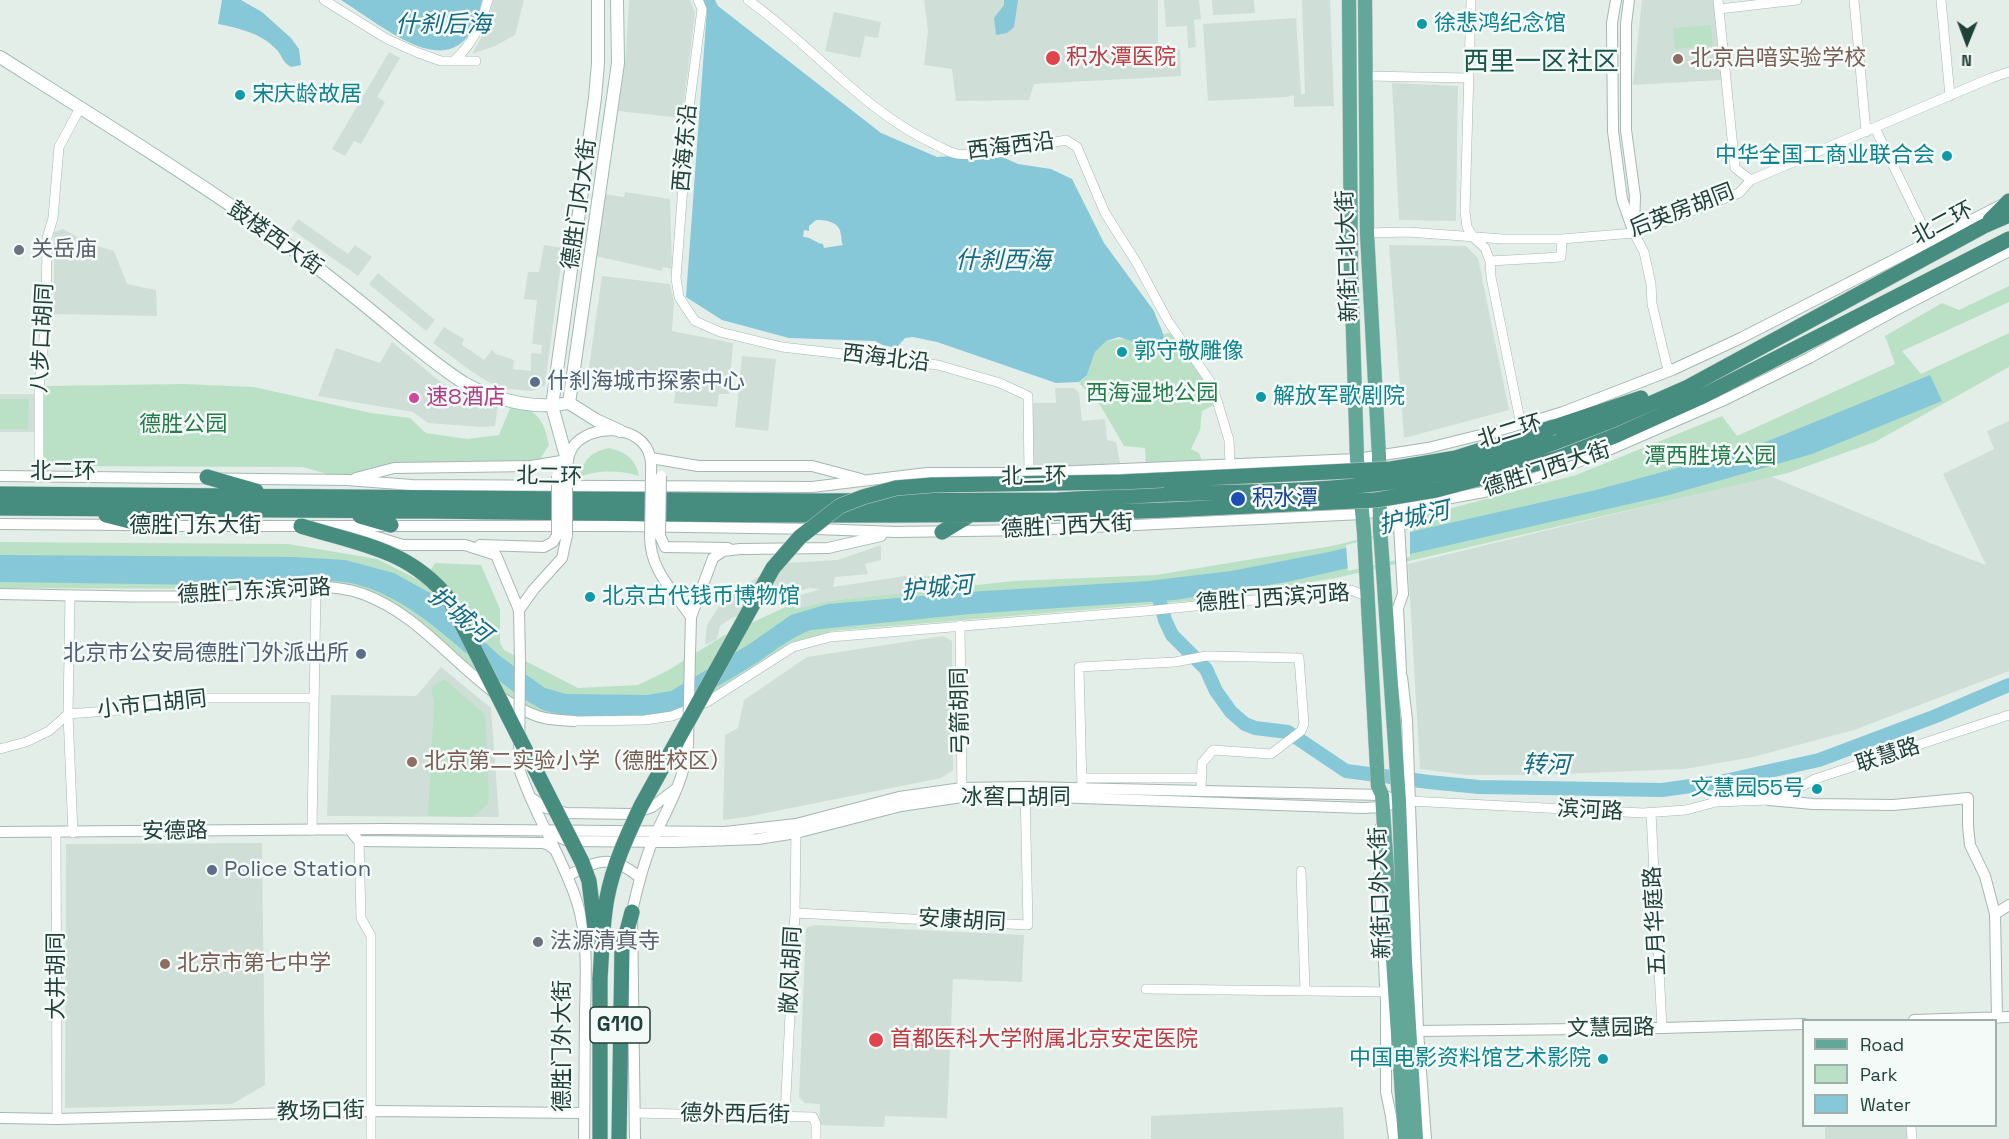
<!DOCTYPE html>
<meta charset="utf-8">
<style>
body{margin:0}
#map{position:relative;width:2009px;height:1139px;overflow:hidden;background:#e3eee9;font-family:"Space Grotesk",sans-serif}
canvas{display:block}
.legend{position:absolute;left:1802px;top:1019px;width:195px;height:108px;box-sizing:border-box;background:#f4faf7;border:2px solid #9fb0ab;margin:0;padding:8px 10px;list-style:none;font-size:18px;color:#20413a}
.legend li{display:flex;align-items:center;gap:12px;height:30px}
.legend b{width:30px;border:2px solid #9fb0ab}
.north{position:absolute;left:1937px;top:12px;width:60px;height:60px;-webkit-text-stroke:4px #f4faf7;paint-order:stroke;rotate:181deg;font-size:16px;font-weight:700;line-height:24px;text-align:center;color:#20413a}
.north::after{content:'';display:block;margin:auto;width:21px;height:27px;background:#20413a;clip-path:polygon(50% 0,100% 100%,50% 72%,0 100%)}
</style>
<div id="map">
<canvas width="2009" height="1139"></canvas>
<ul class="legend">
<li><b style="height:8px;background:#63a799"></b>Road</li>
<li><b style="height:16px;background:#bae1c6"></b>Park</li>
<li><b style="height:16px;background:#86c7d8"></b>Water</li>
</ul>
<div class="north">N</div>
</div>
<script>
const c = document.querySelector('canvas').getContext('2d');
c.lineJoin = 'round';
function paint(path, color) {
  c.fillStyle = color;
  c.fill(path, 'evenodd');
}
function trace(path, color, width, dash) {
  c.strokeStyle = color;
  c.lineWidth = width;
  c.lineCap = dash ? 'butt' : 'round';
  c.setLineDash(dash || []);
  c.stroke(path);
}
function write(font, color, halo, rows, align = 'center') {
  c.font = font + ' "Space Grotesk","Noto Sans SC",sans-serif';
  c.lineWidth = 5;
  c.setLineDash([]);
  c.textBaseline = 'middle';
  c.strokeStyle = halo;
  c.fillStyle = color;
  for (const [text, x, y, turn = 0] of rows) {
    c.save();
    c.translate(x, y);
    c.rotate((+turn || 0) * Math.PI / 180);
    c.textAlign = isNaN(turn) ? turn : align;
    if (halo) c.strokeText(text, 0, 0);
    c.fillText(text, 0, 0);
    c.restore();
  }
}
const built = new Path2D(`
 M493,0H524L515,35L495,46L472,54L487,27Z
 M629,0H690L695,13L682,118L618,111L626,53Z
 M924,0H1158V43L1172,45L1180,50L1181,76L1034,84L1029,100L956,101L952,69L924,65L928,31Z
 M1164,0H1199L1201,19L1194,20L1196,47L1188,48L1187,26L1166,27Z
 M1212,0H1254L1255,13L1213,15Z
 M1302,0H1330L1334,106L1294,107V95L1287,97L1208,101L1203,24L1296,18L1301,94H1305Z
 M1642,0H1715L1722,80L1633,85Z
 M834,12L881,22L878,38L865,36L860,58L825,51Z
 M389,52L400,58L377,97L385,102L361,144L354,141L345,156L332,149Z
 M1392,83L1458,86L1456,221L1399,220Z
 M625,192L670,199L672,269L663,267L662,271L596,256L604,194L624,197Z
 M298,219L348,254L355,245L372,257L358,276L291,229Z
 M63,229L88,243L114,251L127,284L156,290L157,316L54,314V232Z
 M544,245L563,248L545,385L533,391L498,388L471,371L433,343L444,327L464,339L462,345L484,360L492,350L496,354L514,360L513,369L531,371V353L541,354L542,345L532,344L537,300L524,299L528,272H539Z
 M1389,245L1466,246L1478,258L1509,410L1404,438Z
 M378,273L435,320L426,331L369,284Z
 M602,276L670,284L674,302L672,331L733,343L729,394H719L717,407L674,403L676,387L588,374Z
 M392,342L442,383L498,405L495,426L482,427L428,423L413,412L318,396L336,348L380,363Z
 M742,356L776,359L768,431L735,427Z
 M1055,388H1074L1079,393L1082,421L1105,419L1107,440L1116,442L1120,463L1041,468L1033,464V403H1056Z
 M0,394H34V432H0Z
 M2009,421V671L1854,730L1753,757L1685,769L1533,775H1466L1420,769L1408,564L1770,476L1957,554L1986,565L1943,474L1994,449L1987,431Z
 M881,545V560L865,564L868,574L835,577L833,587L905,576H967L977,585L827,601L794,609L789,599L820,589L808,588L730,619L720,626L717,639L705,645L707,625L718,608L728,596L758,577L787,563L838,560Z
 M943,636L952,641L953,770L941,778L746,817L723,820L725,735L738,728L744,700L807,657Z
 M441,667L491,708L499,817L327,816L331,695L416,696Z
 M262,843L265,1085L232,1104L65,1108L66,844Z
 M814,925L1024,935L1022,982L953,979L947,1118L885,1116L884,1127L819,1125L820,1104L805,1103L799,1097L806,928Z
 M1343,1107L1344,1139H1151V1116Z
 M1825,1126H1908L1909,1139H1825Z`);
const green = new Path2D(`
 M1711,25L1713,46L1675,49L1673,28Z
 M2009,286V302L1902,351L1921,374L2009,333V367L1875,442L1788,473L1336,578L1190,601L832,631L787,647L719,691L682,710L647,718L572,717L540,714L484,682L373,594L271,589L0,588V542L288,544L377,559L423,582L435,563L481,565L500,609V643L504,650L578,688L638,685L667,671L723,636L792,604L795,609L827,601L1014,581L1156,575L1332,546L1417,525L1418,517L1576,475L1722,416L1737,436L1895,364L1885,336L1942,303L1959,310Z
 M1170,333L1208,386L1214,405L1202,411L1200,430L1191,449L1199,453L1202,461L1146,465L1145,448L1124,446L1100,405L1079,383L1087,375L1095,352L1105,341Z
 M184,384L254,387L371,413L410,418L426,433L467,439L499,435L513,401C539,414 543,418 549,445L540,459L531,466L394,468L347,480L303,467L39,466V389L46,386Z
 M0,399H29L28,429H0Z
 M609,448C626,452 636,459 639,476C619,470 598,470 579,477C583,460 592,451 609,448Z
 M444,679L485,714L489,794L488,804L473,817L428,816L434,702L431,688Z`);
const water = new Path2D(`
 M222,0H241L262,12L291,38L299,49L301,65L291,67C281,61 283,56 276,49C261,33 238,28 218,24Z
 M341,0H482C463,96 390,31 341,0Z
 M703,0H715L718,6L881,133L937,157L993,153L1018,164L1051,169L1072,179L1104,243L1154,311C1157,322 1165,332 1164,343L1151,347L1119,337L1106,341L1095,352L1087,375L1079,382L1056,383L937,342L913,337L905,338L896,348L883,345L875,341L789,338L722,320L686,297L707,9ZM816,220C827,220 840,222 841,235C842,239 841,242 843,245L824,248L823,244C815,243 812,237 803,237L804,230L809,231V226Z
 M1004,0H1018L1014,27L1007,33L996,35L994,18L1004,5Z
 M1930,375L1942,401L1812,454L1669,495L1287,582L1175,600L970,614L811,630C792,637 778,648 761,660C743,672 724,682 706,693C697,699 686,708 675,711C648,717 562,721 539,708C476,673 424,599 351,583C327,578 303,583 279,586L0,582V555L294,557L345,560L394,573L430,593L501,657L545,688L566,694L647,695L671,691L748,645L791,615L828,604L968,592L1148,581L1231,571L1329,552L1419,530L1596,490L1751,448Z`);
const pier = new Path2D(`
 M1410,529V557L1348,571L1346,545Z`);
const river = new Path2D(`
 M1156,588L1165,620L1172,635L1206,669L1216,691L1231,712L1245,724L1255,728L1288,732L1346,771L1429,782L1479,787L1662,790L1720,782L1819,760L1936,716L2009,685`);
const minor = new Path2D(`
 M324,0L387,39L416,52L441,61H476
 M698,0L702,9L689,108L676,278L679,297L695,321L720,332L782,347L938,365L1000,383L1028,396L1029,473
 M748,0C812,45 864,112 936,145C943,148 950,153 957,154C993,158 1031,146 1066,140L1077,147L1105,213L1138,265L1168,321L1212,384L1229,440L1230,464
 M1471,0L1465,212L1467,227L1473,237L1485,248L1490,261L1491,277L1521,425
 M1718,0L1735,168L1751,180
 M1854,0L1866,132
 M1941,0L1950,96
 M1719,9L1797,0
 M454,61C474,42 480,26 488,0
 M1366,76L1469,78
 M1875,128L1930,241
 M1367,233L1408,232L1503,239H1562L1634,233L1739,193L1751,180L1991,78L2009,72
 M1634,233L1644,252L1651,284L1652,304L1667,366L1672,370
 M1490,261L1561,257L1562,239
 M39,466V389L46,319L47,238L53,218L59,147L80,108
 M70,595L68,714L73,833
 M960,625L962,795
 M574,721L645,720L672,716L707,702L793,647L830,637L1146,611L1351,590L1366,596
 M0,749L26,742L49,731L68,714L120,710L202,698H314
 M1082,778H1202
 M1082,788L1079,667L1175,662L1206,656L1299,658L1304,724L1301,731L1271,754L1213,750L1202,763L1201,790
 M1409,801L1643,813L1686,810L1716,802L1769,800L1782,797L1815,779L2009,715
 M1651,813L1662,1028
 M312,830L316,587
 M56,832L57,1119
 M359,841L361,918L371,936V1139
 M1301,871L1305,991
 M795,913L1028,925L1025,790
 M1146,989L1392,992
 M635,1113L813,1117L816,1124V1139
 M785,1116L795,913L796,826
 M1911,1126L1912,1139`);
const tertiary = new Path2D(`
 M1616,0L1612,23L1613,131L1622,199L1634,233
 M1629,0L1626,24V130L1635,196L1634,227
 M651,458L698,466H812L861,479
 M0,476L347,480L412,485L812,487L927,473H1029L1357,459L1428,448L1521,425L1563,412L1672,370L1741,338L2001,205
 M567,476C567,466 567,457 572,448C589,422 643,424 650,457C652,463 651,470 651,476
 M356,478L394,468L531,466L567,460
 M1398,508L1403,594L1398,608L1401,671
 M0,524L129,525
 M144,526H623L816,529L896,532L1033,530L1362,514L1484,492L1535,478L1604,452L1722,401L1809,358L1894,311L2009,251
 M351,529L403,545H465L496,555L519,610L520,662
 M650,536C650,571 673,590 691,617
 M660,536L665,547L728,548
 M480,545L544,547L553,542L557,535
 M0,594C71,595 143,598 214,596C264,595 316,577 363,594C432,619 469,691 537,716C548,720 562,720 574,721
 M519,610L534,589L562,558L567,535
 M1391,653L1402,677L1407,720L1418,1031L1426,1139
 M690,655L691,617L713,558L723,551L740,549L828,548L881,536
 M519,768C534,815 562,855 577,902C588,937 586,975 585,1011C585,1054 584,1096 584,1139
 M530,797L546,808L567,813L631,814L652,807L677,788
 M1769,800L1813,804L1893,805L1968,798V826L1970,845L1985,876L1995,914
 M1380,828L1378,844L1386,1003V1092L1391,1116L1394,1139
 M350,830L359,841L543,843L549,845L555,850
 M0,832L385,829L725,832L796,824L899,797L962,788L1025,787L1382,795L1399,801H1409
 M548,832L568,841L675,842L758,839L796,833L901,806L962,797L1025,796L1363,808L1383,807L1389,805
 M568,876C596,860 612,854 639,877
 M1997,1018L1995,914L2009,905
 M1914,1020L2009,1017
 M1418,1031L1662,1028L1804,1024
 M0,1118L57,1119L372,1111L584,1113
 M635,1139L632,912C638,884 645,857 657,831C671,802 685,777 688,744`);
const secondary = new Path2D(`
 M0,57C92,115 185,173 274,235C312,263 349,292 385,322C410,343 436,365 464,383C493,400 536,410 569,403L596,420L620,431
 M569,403L618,63L617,0
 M567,460L552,406L595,98L598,63V0`);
const primary = new Path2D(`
 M1349,0L1351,269L1357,459L1364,532L1378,786L1382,795L1405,1139
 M1365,0L1367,233L1379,456L1380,529
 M1383,570L1399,801L1405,961L1416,1139`);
const trunk = new Path2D(`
 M1990,220L2009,201
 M1554,427L1641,398
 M1553,443L1613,420L1688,387L1984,226L2009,215
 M1558,458L1617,435L1699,398L2009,239
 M207,477L256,491
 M0,494L808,501L1058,500L1168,494
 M0,508C143,510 285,509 428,511C675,514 921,519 1167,510
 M106,515L149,526
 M360,516L391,525
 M942,532L970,515
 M600,1139V978
 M619,1139L622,950L632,912`);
const tertiaryBridge = new Path2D(`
 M557,535V476
 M567,535V476
 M650,536L651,476
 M660,536L661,476
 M688,744L690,655
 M519,768L520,662`);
const primaryBridge = new Path2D(`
 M1380,529L1383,570`);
const trunkBridge = new Path2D(`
 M1168,494C1234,492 1300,492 1365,485C1429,479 1492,463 1553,443
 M1167,510L1376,500L1436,490L1558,458
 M301,526C359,544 409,549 449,599L582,862L589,881L596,937
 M600,978C602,951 602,924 607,898C613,866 627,836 641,806L773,568L800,537L840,506L863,497L896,488L932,485L1121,482L1391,469L1456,458L1554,427`);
const markers = [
 [1422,24,6,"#0f9aa8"],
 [1053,58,8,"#e0444e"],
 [1678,59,6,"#8d6e63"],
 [240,95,6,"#0f9aa8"],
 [1947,156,6,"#0f9aa8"],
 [19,250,6,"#6b7280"],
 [1122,352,6,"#0f9aa8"],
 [535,382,6,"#5c6f8a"],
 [1261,397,6,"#0f9aa8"],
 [414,398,6,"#d1479c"],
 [1238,499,8,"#1a4fb4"],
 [590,597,6,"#0f9aa8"],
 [361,654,6,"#5c6f8a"],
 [412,762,6,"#8d6e63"],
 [1817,789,6,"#0f9aa8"],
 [212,870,6,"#5c6f8a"],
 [538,942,6,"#6b7280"],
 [165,964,6,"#8d6e63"],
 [876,1040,8,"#e0444e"],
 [1603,1059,6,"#0f9aa8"]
];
const shields = [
 [620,1025,60]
];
const shieldNames = [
 ["G110",620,1025]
];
const cultureNames = [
 ["徐悲鸿纪念馆",1434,24],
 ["宋庆龄故居",252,95],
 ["中华全国工商业联合会",1935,156,"right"],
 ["郭守敬雕像",1134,352],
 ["解放军歌剧院",1273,397],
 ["北京古代钱币博物馆",602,597],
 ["文慧园55号",1805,789,"right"],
 ["中国电影资料馆艺术影院",1591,1059,"right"]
];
const healthNames = [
 ["积水潭医院",1066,58],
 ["首都医科大学附属北京安定医院",890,1040]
];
const educationNames = [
 ["北京启喑实验学校",1690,59],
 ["北京第二实验小学（德胜校区）",424,762],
 ["北京市第七中学",177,964]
];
const streetNames = [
 ["西海西沿",1011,147,-7],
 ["西海东沿",686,148,-85],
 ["德胜门内大街",580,204,-82],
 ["后英房胡同",1682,211,-21],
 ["北二环",1943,224,-28],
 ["鼓楼西大街",275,239,35],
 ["新街口北大街",1348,256,-92],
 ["八步口胡同",43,338,-87],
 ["西海北沿",886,359,7],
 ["北二环",1510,432,-17],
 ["德胜门西大街",1547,470,-18],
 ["北二环",63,472],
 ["北二环",549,477,1],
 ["北二环",1034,477,-1],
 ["德胜门东大街",195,526],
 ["德胜门西大街",1067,527,-3],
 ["德胜门东滨河路",254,592,-3],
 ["德胜门西滨河路",1273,599,-4],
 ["小市口胡同",152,705,-6],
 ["弓箭胡同",961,711,-91],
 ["联慧路",1888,756,-18],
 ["冰窖口胡同",1016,798],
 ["滨河路",1590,811,3],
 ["安德路",175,832,-1],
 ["新街口外大街",1381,893,-92],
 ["安康胡同",962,921,3],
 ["五月华庭路",1656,921,-93],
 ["敞风胡同",792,970,-87],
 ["大井胡同",57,976,-90],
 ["文慧园路",1611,1029,-1],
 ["德胜门外大街",563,1046,-90],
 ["教场口街",321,1112,-1],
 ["德外西后街",735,1115,1]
];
const worshipNames = [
 ["关岳庙",31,250],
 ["法源清真寺",550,942]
];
const serviceNames = [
 ["什刹海城市探索中心",547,382],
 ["北京市公安局德胜门外派出所",349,654,"right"],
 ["Police Station",224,870]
];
const parkNames = [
 ["西海湿地公园",1152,394],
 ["德胜公园",183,425],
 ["潭西胜境公园",1710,457]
];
const hotelNames = [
 ["速8酒店",426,398]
];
const transitNames = [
 ["积水潭",1252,499]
];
const waterNames = [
 ["什刹后海",443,25],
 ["什刹西海",1003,261],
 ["护城河",1414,519,-13],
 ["护城河",937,589,-5],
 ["护城河",459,616,39],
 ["转河",1546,766,1]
];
const quarterNames = [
 ["西里一区社区",1541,63]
];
paint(built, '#d0ded8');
paint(green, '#bae1c6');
paint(water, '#86c7d8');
paint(pier, '#e3eee9');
trace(river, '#86c7d8', 14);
trace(minor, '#a5b7b1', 10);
trace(tertiary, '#a5b7b1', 12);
trace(secondary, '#a0bbb2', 14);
trace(primary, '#c1cac8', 15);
trace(trunk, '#c1cac8', 16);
trace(minor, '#fff', 9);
trace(tertiary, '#fff', 10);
trace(secondary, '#fff', 12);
trace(primary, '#63a799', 14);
trace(trunk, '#468c7f', 15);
trace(tertiaryBridge, '#a5b7b1', 12, []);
trace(primaryBridge, '#c1cac8', 15, []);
trace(trunkBridge, '#c1cac8', 16, []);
trace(tertiaryBridge, '#fff', 10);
trace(primaryBridge, '#63a799', 14);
trace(trunkBridge, '#468c7f', 15);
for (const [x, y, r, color] of markers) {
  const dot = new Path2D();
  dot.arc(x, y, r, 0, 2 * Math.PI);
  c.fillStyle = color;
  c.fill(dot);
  trace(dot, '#f4faf7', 2);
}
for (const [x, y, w] of shields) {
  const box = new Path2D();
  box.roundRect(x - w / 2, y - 18, w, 36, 4.5);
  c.fillStyle = '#f4faf7';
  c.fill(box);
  trace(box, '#20413a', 1.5);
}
write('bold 21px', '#20413a', null, shieldNames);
write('22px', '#0d838f', '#f4faf7', cultureNames, 'left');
write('22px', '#be3a42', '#f4faf7', healthNames, 'left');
write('22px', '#785e54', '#f4faf7', educationNames, 'left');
write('22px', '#20413a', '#f4faf7', streetNames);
write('22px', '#5b616d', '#f4faf7', worshipNames, 'left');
write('22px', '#4e5e75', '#f4faf7', serviceNames, 'left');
write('22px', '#277c4c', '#f4faf7', parkNames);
write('22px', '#b23c85', '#f4faf7', hotelNames, 'left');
write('22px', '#164399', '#f4faf7', transitNames, 'left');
write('italic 24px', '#146b83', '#f4faf7', waterNames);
write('26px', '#1a554a', '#f4faf7', quarterNames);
</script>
